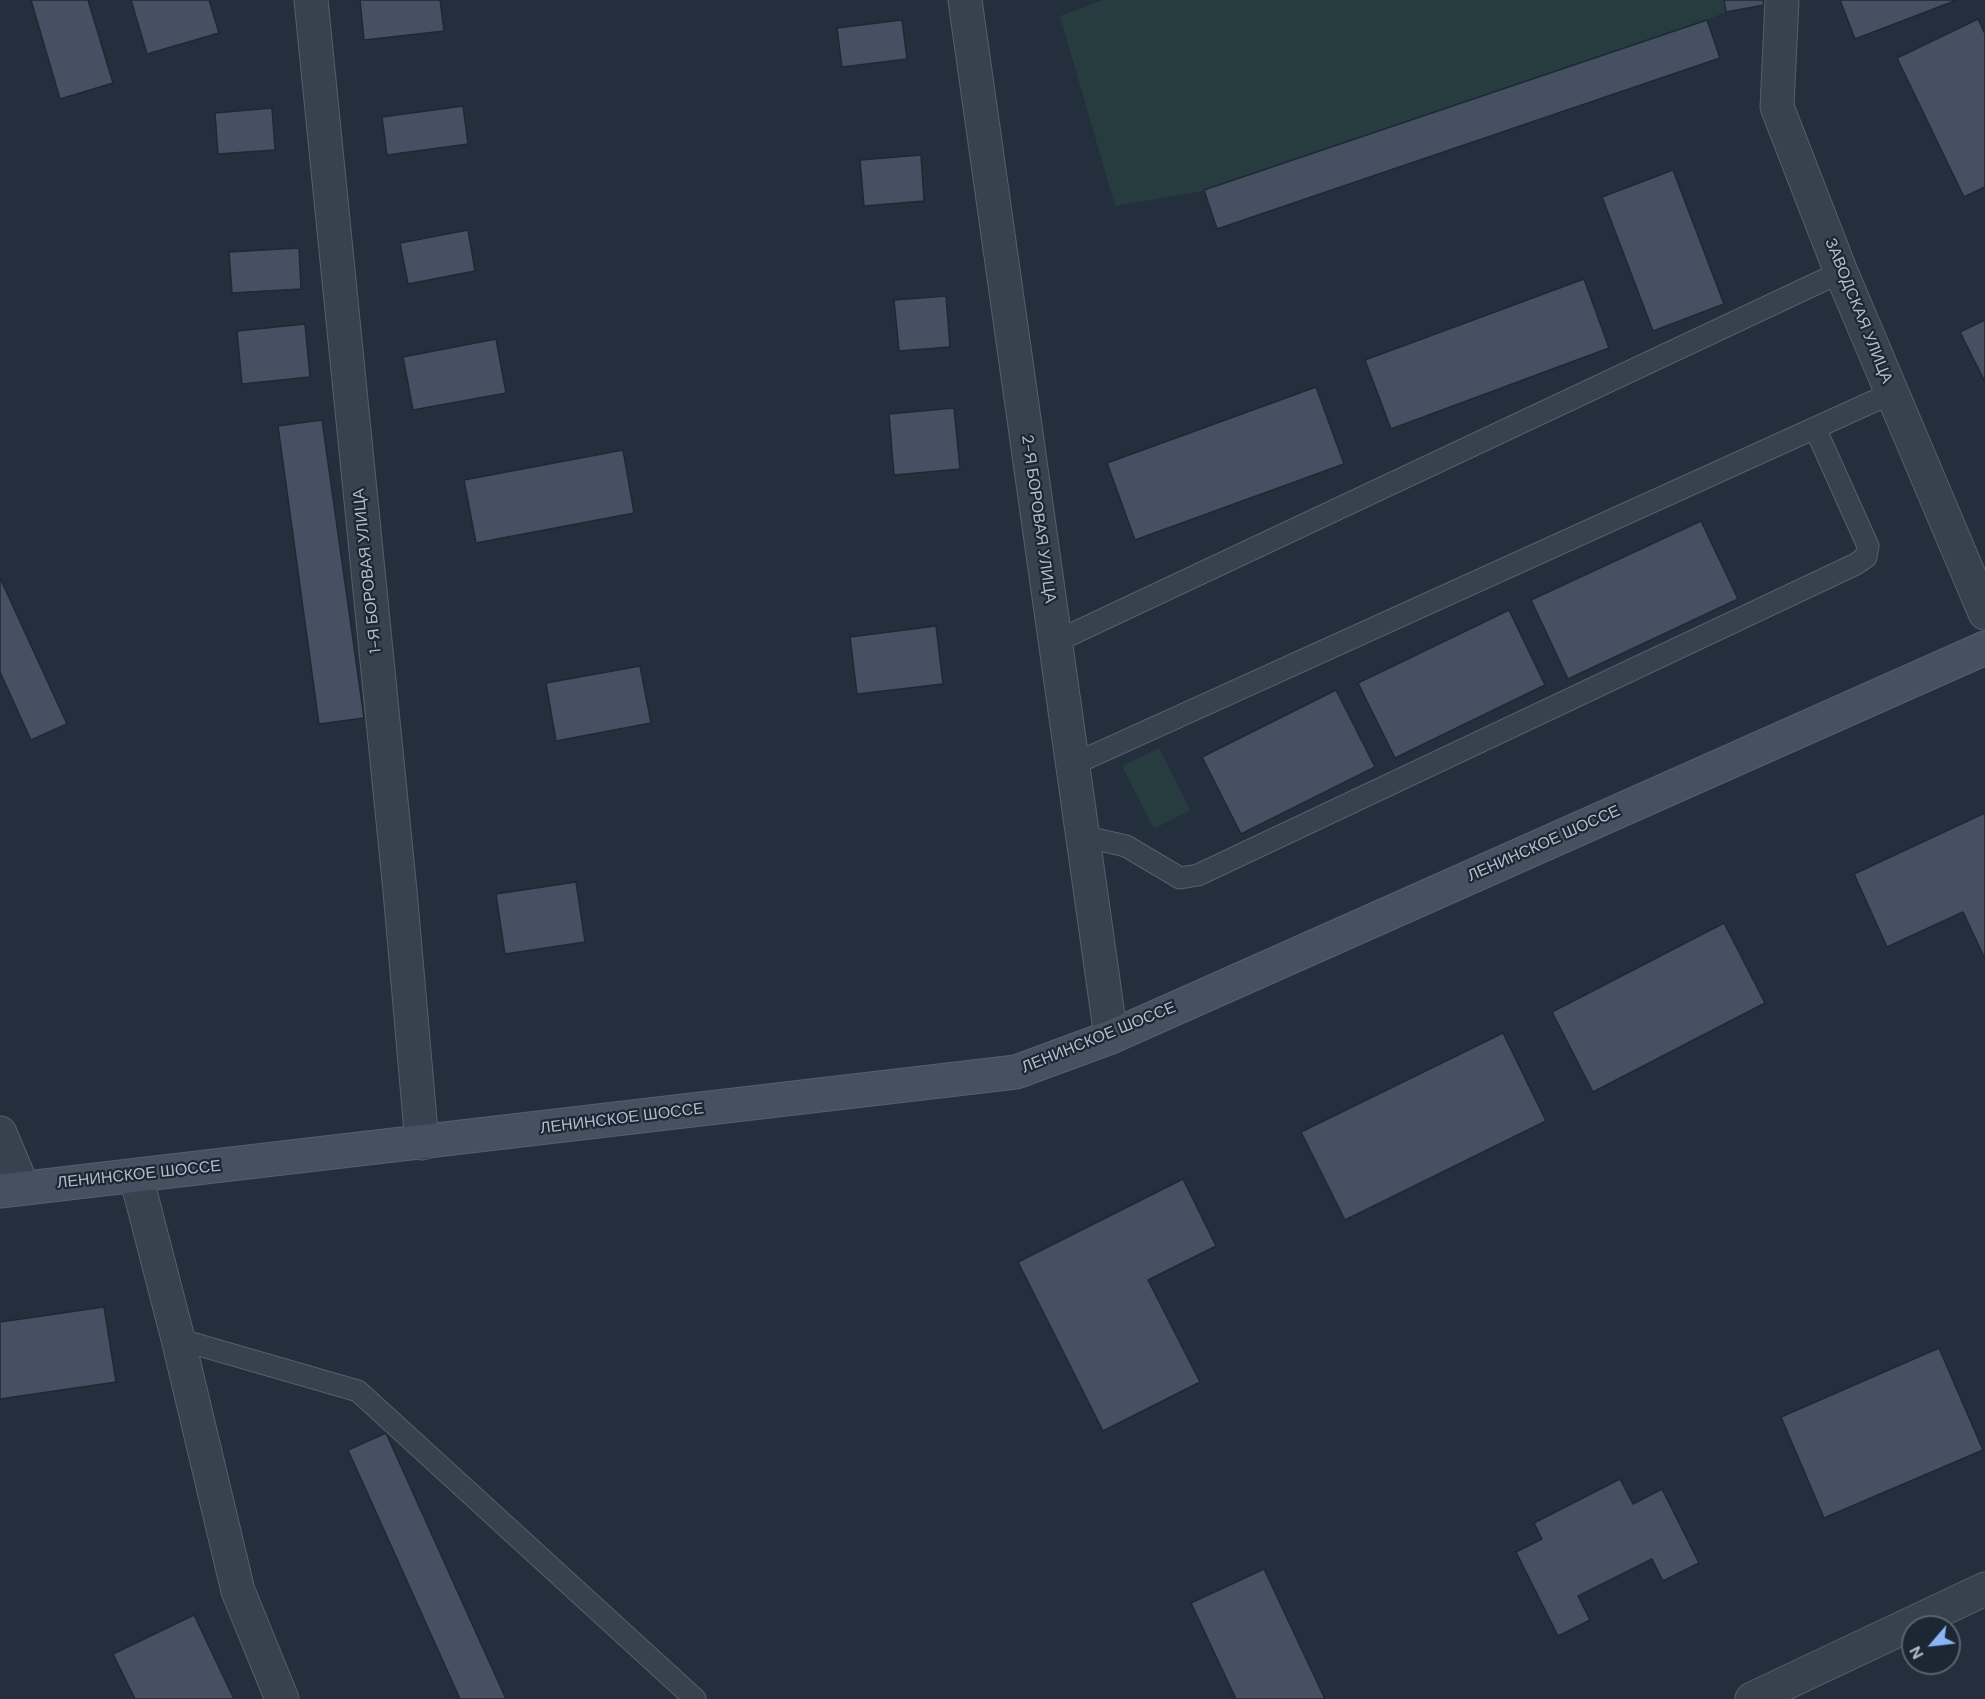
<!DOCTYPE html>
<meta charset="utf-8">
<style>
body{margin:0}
#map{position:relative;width:1985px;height:1699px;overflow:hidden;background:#242f3e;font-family:"DM Sans",sans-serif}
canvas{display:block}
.north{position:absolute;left:1901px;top:1615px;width:60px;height:60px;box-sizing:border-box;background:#1d2633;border:2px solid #59626f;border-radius:50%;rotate:242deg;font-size:16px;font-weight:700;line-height:24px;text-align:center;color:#b4bcc9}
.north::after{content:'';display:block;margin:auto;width:21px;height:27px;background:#8ab4f8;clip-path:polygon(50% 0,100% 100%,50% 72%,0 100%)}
</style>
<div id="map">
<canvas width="1985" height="1699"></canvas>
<div class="north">N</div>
</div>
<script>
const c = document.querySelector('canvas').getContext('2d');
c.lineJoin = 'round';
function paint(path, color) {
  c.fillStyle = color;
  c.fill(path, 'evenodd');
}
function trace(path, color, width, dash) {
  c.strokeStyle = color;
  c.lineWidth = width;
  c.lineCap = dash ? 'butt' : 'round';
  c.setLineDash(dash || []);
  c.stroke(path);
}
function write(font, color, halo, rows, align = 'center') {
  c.font = font + ' "DM Sans",sans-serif';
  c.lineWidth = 4.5;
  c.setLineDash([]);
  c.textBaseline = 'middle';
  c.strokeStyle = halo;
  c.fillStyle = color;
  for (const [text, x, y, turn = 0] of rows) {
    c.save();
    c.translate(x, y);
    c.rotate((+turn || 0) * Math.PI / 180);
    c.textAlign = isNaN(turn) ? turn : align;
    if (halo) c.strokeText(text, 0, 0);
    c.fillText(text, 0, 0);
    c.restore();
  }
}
const green = new Path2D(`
 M1103,0H1763L1764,5L1726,12L1707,20L1720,58L1217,229L1204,191L1115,206L1060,16Z
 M1159,748L1190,810L1154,829L1122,766Z`);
const building = new Path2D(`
 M31,0H88L113,83L60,99Z
 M131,0H209L219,33L147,54Z
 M360,0H440L444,31L364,40Z
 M1724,0H1763L1764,5L1726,12Z
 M1840,0H1957L1855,39Z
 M1978,19L1985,34V187L1964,197L1897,58Z
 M902,20L907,59L842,67L837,28Z
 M1707,20L1720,58L1217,229L1204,190Z
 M463,106L468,144L387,155L382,117Z
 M272,108L275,150L218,154L215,113Z
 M921,155L924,201L864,206L860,160Z
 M1673,170L1724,304L1653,331L1602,197Z
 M468,230L475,271L408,284L400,243Z
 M299,248L301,289L232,293L229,252Z
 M1584,279L1609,348L1391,429L1365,360Z
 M946,296L950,347L899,351L894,300Z
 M1985,320V382L1960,332Z
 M305,324L310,377L242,384L237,331Z
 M496,339L506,393L413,410L403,357Z
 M1316,387L1344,464L1135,540L1107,463Z
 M954,408L960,469L894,475L889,414Z
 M322,420L364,718L319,724L278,426Z
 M623,450L634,513L476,543L464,480Z
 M1701,521L1738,599L1568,679L1531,600Z
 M0,578L67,724L31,740L0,672Z
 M1509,610L1545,685L1395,758L1358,683Z
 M936,626L943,684L857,694L850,637Z
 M640,666L651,723L556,741L546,683Z
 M1336,690L1375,767L1241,834L1202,757Z
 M1985,813V959L1963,912L1887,947L1854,874Z
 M576,882L585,942L505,954L496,894Z
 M1724,923L1765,1003L1593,1092L1552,1012Z
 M1503,1033L1546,1121L1345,1220L1301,1132Z
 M1183,1179L1216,1246L1148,1280L1200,1382L1103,1431L1018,1262Z
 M104,1307L116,1382L0,1399V1322Z
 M1939,1348L1983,1450L1824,1518L1781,1417Z
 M386,1433L506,1699H460L348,1450Z
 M1620,1479L1633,1504L1662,1489L1699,1563L1663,1581L1652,1559L1578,1596L1590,1620L1558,1636L1516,1552L1542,1539L1534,1523Z
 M1264,1569L1325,1699H1236L1191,1603Z
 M194,1615L234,1699H135L113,1654Z`);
const lane = new Path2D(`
 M1055,642L1841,272
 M1072,765L1892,393
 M1082,836L1126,846L1180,878L1198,875L1856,564L1866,557L1868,546L1815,428
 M178,1339L358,1391L695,1699`);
const street = new Path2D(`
 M311,0L400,891L422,1143
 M965,0L1111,1037
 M1782,0L1777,107L1841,272L1985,613
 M0,1133L23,1188
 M136,1176L178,1339L238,1591L282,1699
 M1752,1699L1985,1589`);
const secondary = new Path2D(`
 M0,1191L1016,1072L1111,1037L1985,648`);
const streetNames = [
 ["ЗАВОДСКАЯ УЛИЦА",1858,311,68],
 ["2-Я БОРОВАЯ УЛИЦА",1038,519,82],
 ["1-Я БОРОВАЯ УЛИЦА",368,571,-96],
 ["ЛЕНИНСКОЕ ШОССЕ",1544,844,-24],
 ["ЛЕНИНСКОЕ ШОССЕ",1099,1038,-22],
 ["ЛЕНИНСКОЕ ШОССЕ",622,1119,-7],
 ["ЛЕНИНСКОЕ ШОССЕ",139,1175,-6]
];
paint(green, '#263c3f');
paint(building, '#455162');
trace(building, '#1f2835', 1.5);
trace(lane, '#565f6c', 23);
trace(street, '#565f6c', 35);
trace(secondary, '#565f6c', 35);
trace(lane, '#38414e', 21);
trace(street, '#38414e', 33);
trace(secondary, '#465061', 33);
write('16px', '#b4bcc9', '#1d2633', streetNames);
</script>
